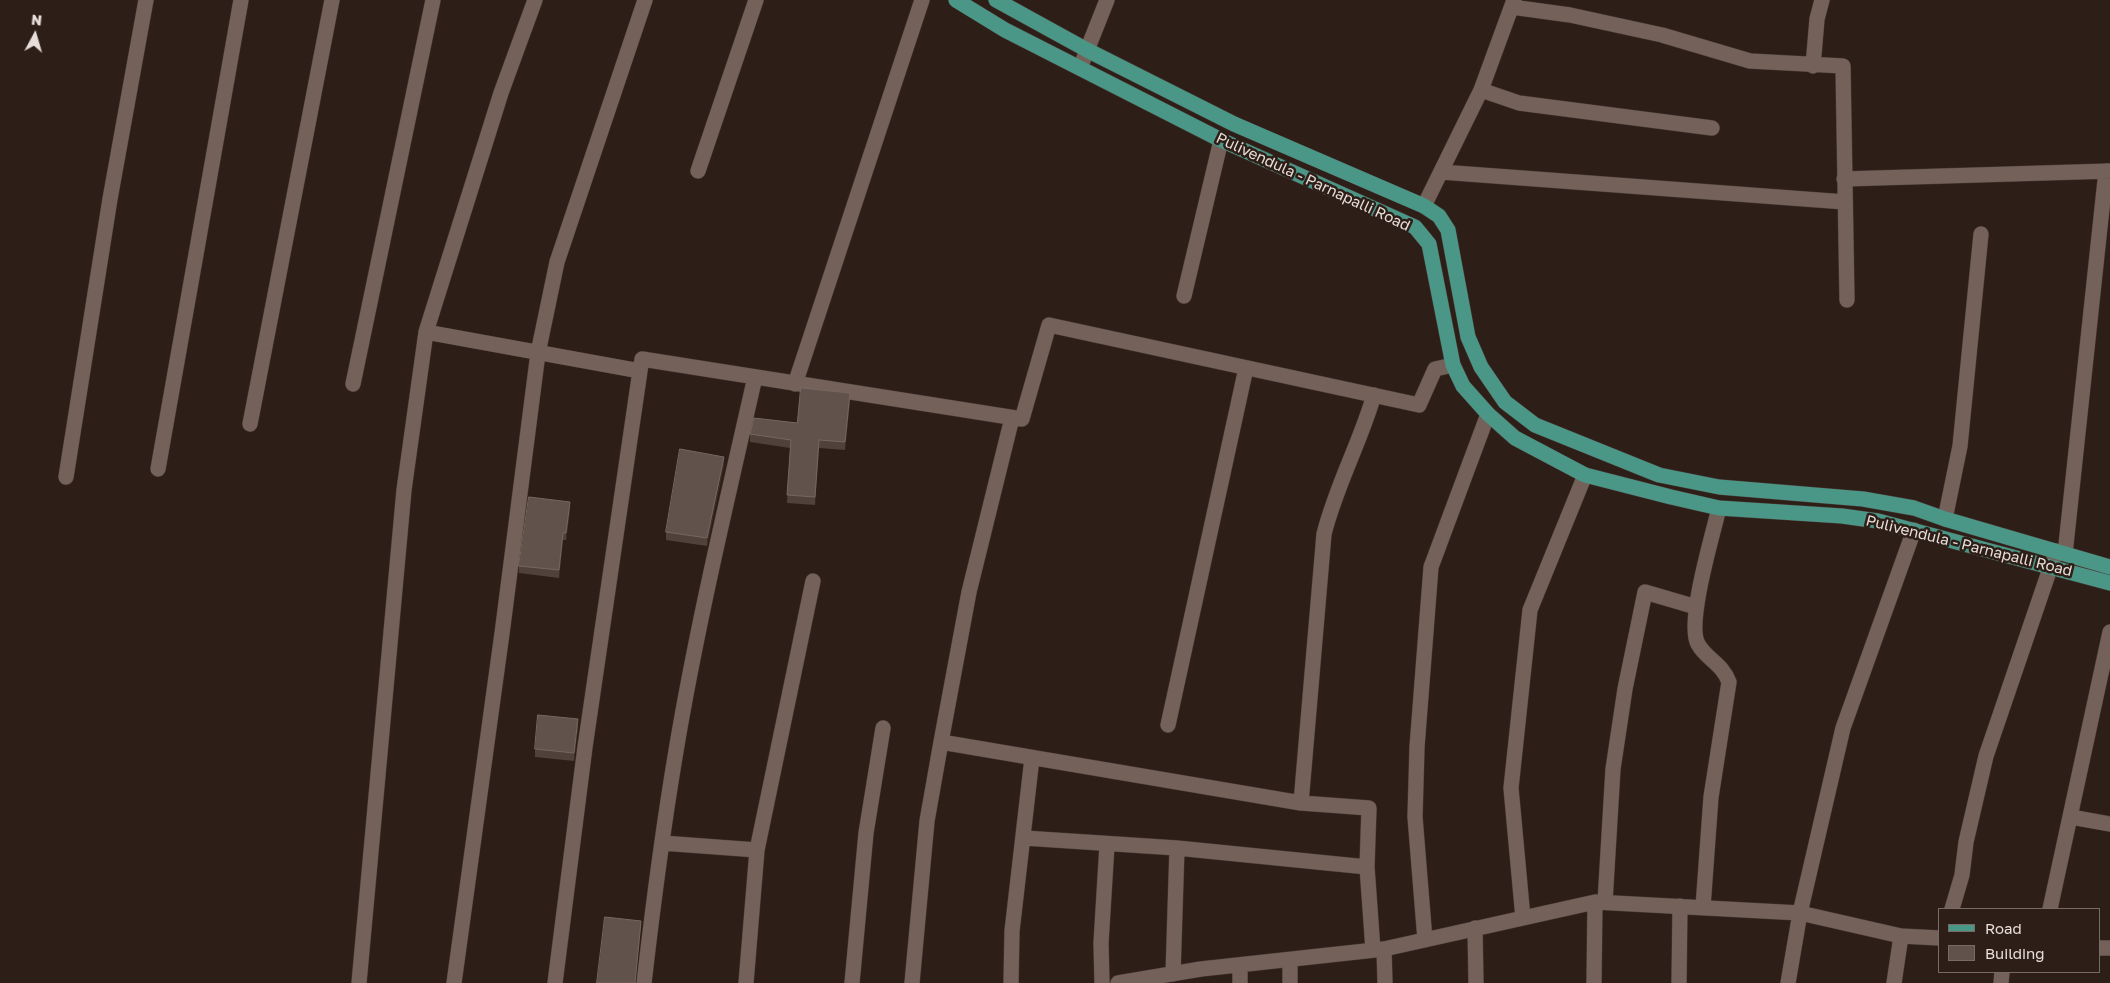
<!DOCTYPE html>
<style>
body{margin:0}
#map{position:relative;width:2110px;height:983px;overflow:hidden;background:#2d1e17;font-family:"Golos Text",sans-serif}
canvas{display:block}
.legend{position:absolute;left:1938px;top:908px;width:162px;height:65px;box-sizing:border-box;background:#2d1e17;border:1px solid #786b65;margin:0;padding:6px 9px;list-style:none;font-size:15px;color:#e8ded9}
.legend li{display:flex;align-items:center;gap:10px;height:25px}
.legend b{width:25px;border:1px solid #786b65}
.north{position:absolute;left:10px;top:10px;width:50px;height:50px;-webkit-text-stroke:4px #2d1e17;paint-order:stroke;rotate:6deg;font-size:14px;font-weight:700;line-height:20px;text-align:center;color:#e8ded9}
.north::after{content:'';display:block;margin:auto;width:18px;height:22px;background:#e8ded9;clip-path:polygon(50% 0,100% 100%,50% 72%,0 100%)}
</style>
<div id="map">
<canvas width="2110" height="983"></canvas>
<ul class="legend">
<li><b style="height:6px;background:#4b9787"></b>Road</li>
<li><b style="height:14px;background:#61524b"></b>Building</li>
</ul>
<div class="north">N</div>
</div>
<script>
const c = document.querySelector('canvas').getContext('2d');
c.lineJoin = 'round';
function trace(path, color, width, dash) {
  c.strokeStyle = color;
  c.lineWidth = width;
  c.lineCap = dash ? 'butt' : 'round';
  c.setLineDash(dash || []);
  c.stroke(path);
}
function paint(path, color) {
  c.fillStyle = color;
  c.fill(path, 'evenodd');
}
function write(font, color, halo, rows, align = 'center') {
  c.font = font + ' "Golos Text",sans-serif';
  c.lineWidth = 5;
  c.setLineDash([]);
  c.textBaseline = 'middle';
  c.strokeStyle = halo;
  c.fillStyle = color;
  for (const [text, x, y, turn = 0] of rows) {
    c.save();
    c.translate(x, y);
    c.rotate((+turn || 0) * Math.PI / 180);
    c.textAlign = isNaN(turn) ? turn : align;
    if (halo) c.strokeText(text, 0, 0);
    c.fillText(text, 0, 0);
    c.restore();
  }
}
const minor = new Path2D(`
 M1512,7L1570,15L1662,35L1750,61L1843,66L1847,300
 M1813,66L1817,19L1822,0
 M1080,68L1107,0
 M1481,90L1519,103L1712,128
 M698,171L756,0
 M1441,172L1845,202
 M1844,179L2110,171
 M1424,206L1481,90L1514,0
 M1184,296L1221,140
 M426,332L640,371L642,359L1022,419L1049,325L1419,405L1435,369L1453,365
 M353,384L433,0
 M795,384L922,0
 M250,424L332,0
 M158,469L241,0
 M66,477L110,199L146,0
 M1945,519L1960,446L1981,234
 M2065,554L2106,171
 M1168,725L1246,368
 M941,742L1301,803L1369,808L1367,867L1373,950
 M1301,803L1324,534C1336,486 1360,443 1374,395
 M2071,817L2110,824
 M1024,838L1177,848L1367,867
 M662,843L757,850
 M1605,902L1613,769L1625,689L1645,592L1696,607
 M1703,907L1711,797L1729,682C1722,663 1706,659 1698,644C1686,623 1713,534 1719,508
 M1952,909L1962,875L1966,842L1986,756L2056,551
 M2050,909L2110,632
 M1523,918L1511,788L1530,610L1585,475
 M1475,928L1476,983
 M1425,940L1415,817L1417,747L1431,567L1488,414
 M2099,948H2110
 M1384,949L1385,983
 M1173,974L1177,848
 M359,983L404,490L426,332L501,93L535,0
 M454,983L503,626L538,353L557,262L645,0
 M555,983L585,747L640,371
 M644,983C653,905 663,828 676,751C697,625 727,501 755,377
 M746,983L757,850L813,581
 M852,983L866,833L883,728
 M912,983L927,821L941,742L969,592L1012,418
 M1011,983L1012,931L1032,758
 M1102,983L1101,943L1107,845
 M1118,983L1201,969L1384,949L1595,902L1800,913L1901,936L1939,938
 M1240,983V965
 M1290,983V960
 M1594,983L1595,902
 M1679,983L1680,906
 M1788,983L1800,913L1843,728L1914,530
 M1894,983L1901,936
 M2001,983L2002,972`);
const major = new Path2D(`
 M956,0L1005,30L1221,140L1415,227L1429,244L1453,365L1463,386L1488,414L1515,438L1585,475L1671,497L1719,508L1842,516L1878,521L2110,583
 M996,0L1087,50L1234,124L1424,206L1439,216L1448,230L1468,337L1481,367L1505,402L1535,425L1659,475L1719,487L1863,499L1914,508L1945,519L2110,567`);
const wall = new Path2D(`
 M850,401L845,450L819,448L815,505L787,503L790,448L750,442V434L797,423Z
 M724,465L707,546L666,540V532Z
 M570,510L566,540H563L559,578L519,573V566Z
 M578,727L574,761L535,757V749Z`);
const shadedWall = new Path2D(`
 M850,393V401L845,450V442Z
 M819,440V448L815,505V497Z
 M724,457V465L707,546V538Z
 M570,502V510L566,540V533Z
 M563,533V540L559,578V570Z
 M578,719V727L574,761V753Z
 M641,921V929L636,983H635Z`);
const building = new Path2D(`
 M801,388L850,393L845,442L819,440L815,497L787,495L791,440L750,434L754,418L797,423Z
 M680,449L724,457L707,538L666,532Z
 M529,497L570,502L566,533H563L559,570L519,566Z
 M538,715L578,719L574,753L535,749Z
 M605,917L641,921L635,983H597Z`);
const streetNames = [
 ["Pulivendula - Parnapalli Road",1313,182,25],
 ["Pulivendula - Parnapalli Road",1969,546,14]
];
trace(minor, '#483b37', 16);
trace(major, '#483b37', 16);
trace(minor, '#74625a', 15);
trace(major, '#4b9787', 15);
paint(wall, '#50413a');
paint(shadedWall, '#3b2c25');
paint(building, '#61524b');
trace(building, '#766861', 1);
write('15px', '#e8ded9', '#2d1e17', streetNames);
</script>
